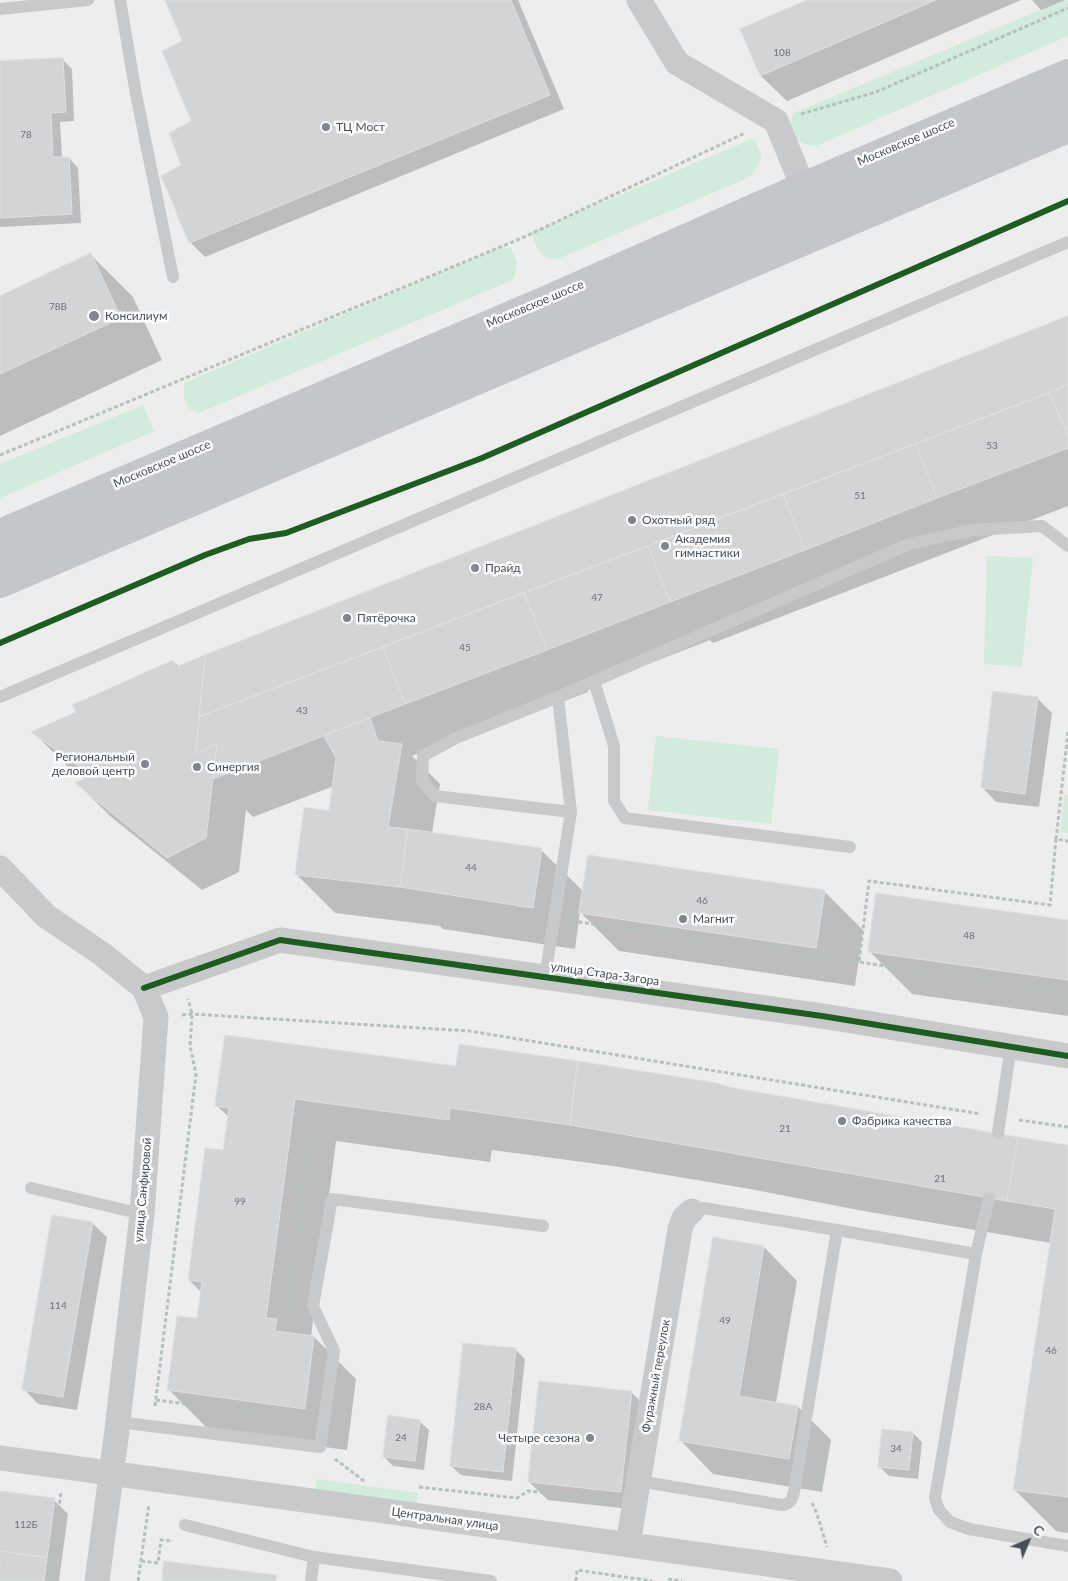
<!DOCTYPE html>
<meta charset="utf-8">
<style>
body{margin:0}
#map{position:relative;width:1068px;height:1581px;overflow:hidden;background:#ededed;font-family:Lato,sans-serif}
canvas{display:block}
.north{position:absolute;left:1003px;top:1516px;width:50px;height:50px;-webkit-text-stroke:4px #fff;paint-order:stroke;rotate:45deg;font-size:14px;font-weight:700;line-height:20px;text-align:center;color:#464f57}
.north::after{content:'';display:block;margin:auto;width:18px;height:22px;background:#464f57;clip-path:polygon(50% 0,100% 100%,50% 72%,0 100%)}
</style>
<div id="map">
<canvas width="1068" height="1581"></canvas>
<div class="north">С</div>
</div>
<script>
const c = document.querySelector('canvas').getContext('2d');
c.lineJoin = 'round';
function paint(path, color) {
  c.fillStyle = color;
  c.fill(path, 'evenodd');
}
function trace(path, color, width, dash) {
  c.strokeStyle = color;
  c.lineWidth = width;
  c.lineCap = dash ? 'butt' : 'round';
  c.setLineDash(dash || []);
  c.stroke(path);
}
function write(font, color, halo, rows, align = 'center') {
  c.font = font + ' Lato,sans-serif';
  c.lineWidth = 5;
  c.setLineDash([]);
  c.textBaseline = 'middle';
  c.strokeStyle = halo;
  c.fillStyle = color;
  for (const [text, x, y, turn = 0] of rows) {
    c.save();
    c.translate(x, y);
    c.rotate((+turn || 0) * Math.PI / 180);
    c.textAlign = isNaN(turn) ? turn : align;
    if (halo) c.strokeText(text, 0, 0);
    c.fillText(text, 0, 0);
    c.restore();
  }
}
const green = new Path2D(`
 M1064,0H1068V36L816,146C796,144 783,133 794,113Z
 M754,138L762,157L754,173L743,180L562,257C541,264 538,250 531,233Z
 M501,247L511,248C517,260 519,267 513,280L199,413L188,408L184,396V383Z
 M143,405L154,431L0,498V464Z
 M987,556L1033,558L1022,667L984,664Z
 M656,736L779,749L771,824L648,810Z
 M1064,795H1068V833L1060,832Z
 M317,1479L418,1493L416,1508L314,1494Z`);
const shadow = new Path2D(`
 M167,0H518L564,109L205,257L191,243L163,177L183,166L192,122L184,41Z
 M810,0H1021L787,101L761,76Z
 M1032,0H1065L1041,10Z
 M63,60L72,69L74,121L60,122L62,158H69L78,168L81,223L0,227V62Z
 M91,255L133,297L162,360L0,436V297Z
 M1068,318V506L713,643L710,640L587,688L588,692L448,746L445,743L412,756L440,784L432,833L541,850L584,892L824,891L863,930L855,986L619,951L580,912L575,949L443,929L440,926L335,913L296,874L330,812L334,786L253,817L246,810L239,872L202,890L110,816L77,783L85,779L66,765L33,732L78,713L173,661L179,667Z
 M1037,698L1052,713L1039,807L996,802L982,787Z
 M1068,921V1016L912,994L870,952Z
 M457,1067L734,1090L1068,1146V1533L1056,1531L1014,1489L1051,1243L858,1210L750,1189L613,1166L492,1150L490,1162L336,1141L311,1337H314L356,1379L347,1450L211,1432L169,1390L198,1320L201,1292L189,1280L224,1152L229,1117L217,1106Z
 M92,1223L107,1237L77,1410L38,1404L24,1389Z
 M764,1247L797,1281L776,1403L798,1407L831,1440L822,1492L713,1474L680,1440Z
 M515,1349L525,1359L512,1481L461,1475L451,1466Z
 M631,1392L650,1411L639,1510L548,1500L529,1482Z
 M419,1421L429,1430L424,1470L393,1466L384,1457Z
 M913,1433L922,1442L918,1479L889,1476L880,1467Z
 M0,1492L54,1500L68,1514L59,1581H0Z`);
const building = new Path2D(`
 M165,0H511L550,95L189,243L161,176L181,165L169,133L191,121L162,51L182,41Z
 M807,0H936L760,76L740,29Z
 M63,58L66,112L51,113L53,157H69L72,214L0,218V61Z
 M91,253L121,318L0,374V296Z
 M1068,316V384L1049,393L199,717L205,655Z
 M1068,384V435L1049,393Z
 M1049,393L1068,435V448L937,498L916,444Z
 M916,444L937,498L805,550L783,494Z
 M783,494L805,550L670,602L648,546Z
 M648,546L670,602L547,650L524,593Z
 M524,593L547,650L405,704L383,647Z
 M383,647L405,704L213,779L217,744L196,753L199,717Z
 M205,655L196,753L217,744L206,838L167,858L75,783L91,775L31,732L76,712L72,705L173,660L176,667Z
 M993,691L1038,697L1025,794L981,788Z
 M370,718L378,741L402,744L388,827L408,829L400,887L295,875L304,807L329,811L336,758L324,736Z
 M408,829L542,848L533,908L400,887Z
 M588,855L825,890L816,948L579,913Z
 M876,893L1068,920V980L868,952Z
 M225,1035L456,1066L459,1044L578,1061L570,1125L450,1108L449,1120L295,1099L266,1318L277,1319L275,1331L314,1336L305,1409L167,1390L177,1316L197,1318L202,1282L188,1280L205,1148L223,1150L229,1108L215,1106Z
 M578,1061L717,1083L734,1088L1018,1137L1007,1201L570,1125Z
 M1018,1137L1068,1145V1497L1013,1490L1055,1209L1007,1201Z
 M52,1215L93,1222L63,1397L22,1390Z
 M713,1237L764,1246L739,1396L798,1406L789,1459L679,1441Z
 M463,1343L516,1348L503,1472L450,1466Z
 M539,1381L632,1391L621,1492L528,1482Z
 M388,1415L420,1420L415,1461L383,1457Z
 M882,1429L913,1432L909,1470L878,1467Z
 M0,1491L55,1498L47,1558L0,1551Z
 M0,1551L47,1558L44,1581H0Z
 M164,1561L277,1575L276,1581H162Z`);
const path = new Path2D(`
 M801,114L876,92L1068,8
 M0,455L522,238L745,133
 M0,643L205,555L249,539L286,533L482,458L1068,201
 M1068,732L1056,839L1068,841
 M1056,839L1050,905L869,881L859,962L1068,993
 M572,921L859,962
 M182,1015L192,1014L469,1031L981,1114
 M1019,1120L1068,1127
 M301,1324L286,1322L308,1144
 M156,1400L304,1419
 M155,1406L196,1074L190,1046L192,1014L188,999
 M335,1459L364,1481
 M419,1487L517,1498L528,1491L610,1500
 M815,1489H817L820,1468
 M812,1503L817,1514L827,1547
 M141,1561L158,1563L161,1540L173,1541
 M668,1579L682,1581
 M50,1581L61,1492
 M138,1581L149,1504
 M576,1581L577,1570L652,1581`);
const lane = new Path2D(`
 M120,0L136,94L173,277
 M0,9L88,0
 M594,681L614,746V801L625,818L850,847
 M0,697L1068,242
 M558,697L909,544L973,530L1042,526L1068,546
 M545,977L571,812L558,697L456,738L423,756L422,781L435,796L571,812
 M998,1133L1011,1046
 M31,1188L142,1214
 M989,1198L976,1254L935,1498L939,1510L950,1522L969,1529L1068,1546
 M692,1211L703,1208L837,1230
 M118,1422L320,1447L334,1351L313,1306L332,1199L543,1226
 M638,1481L782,1505C790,1504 792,1500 794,1492L837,1230L976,1254
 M185,1525L314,1557
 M311,1581L314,1557L491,1581`);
const street = new Path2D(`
 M639,0L677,63L776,121L810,204
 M0,868L46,916L102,954L144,988L156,1017L142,1214L116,1438L97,1581
 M144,988L280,940L822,1016L1068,1056
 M0,1458L890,1581
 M628,1544L680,1229L684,1218L692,1211`);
const primary = new Path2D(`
 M0,533L548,299L803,186L1068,73
 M0,560L1068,102
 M0,584L1068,129`);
const cycleway = new Path2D(`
 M0,643L205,555L249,539L286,533L482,458L1068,201
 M144,988L280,940L822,1016L1068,1056`);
const markers = [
 [326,127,5,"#80868c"],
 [94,316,6,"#80868c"],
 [632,520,5,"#80868c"],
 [665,546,5,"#80868c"],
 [475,568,5,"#80868c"],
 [347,618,5,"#80868c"],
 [145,764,5,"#80868c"],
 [197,767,5,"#80868c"],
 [683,919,5,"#80868c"],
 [842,1121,5,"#80868c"],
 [590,1438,5,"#80868c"]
];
const numberNames = [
 ["108",782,53],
 ["78",26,135],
 ["78В",58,307],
 ["53",992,446],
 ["51",860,496],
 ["47",597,598],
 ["45",465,648],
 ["43",302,711],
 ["44",471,868],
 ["46",702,901],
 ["48",969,936],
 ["21",785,1129],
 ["21",940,1179],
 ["99",240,1202],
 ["114",58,1306],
 ["49",725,1321],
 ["46",1051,1351],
 ["28A",483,1407],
 ["24",401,1438],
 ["34",896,1449],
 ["112Б",26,1525]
];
const poiNames = [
 ["ТЦ Мост",336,127],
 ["Консилиум",105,316],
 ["Охотный ряд",642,520],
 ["Академия",675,539],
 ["гимнастики",675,553],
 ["Прайд",485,568],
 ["Пятёрочка",357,618],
 ["Региональный",135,757,"right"],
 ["деловой центр",135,771,"right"],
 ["Синергия",207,767],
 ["Магнит",693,919],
 ["Фабрика качества",852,1121],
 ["Четыре сезона",580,1438,"right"]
];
const streetNames = [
 ["Московское шоссе",906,142,-23],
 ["Московское шоссе",535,304,-23],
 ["Московское шоссе",162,464,-23],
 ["улица Стара-Загора",605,974,8],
 ["улица Санфировой",143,1190,-85],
 ["Фуражный переулок",656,1376,-80],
 ["Центральная улица",445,1519,8]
];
paint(green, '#d3ebdc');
paint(shadow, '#0003');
paint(building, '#d3d4d6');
trace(building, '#dedfe0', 1);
trace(path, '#b6c0bd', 3, [4, 2.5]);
trace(lane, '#c7c9cb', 12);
trace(street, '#c7c9cb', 25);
trace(primary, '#c3c7c9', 28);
trace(cycleway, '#1b5e20', 6);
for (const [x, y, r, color] of markers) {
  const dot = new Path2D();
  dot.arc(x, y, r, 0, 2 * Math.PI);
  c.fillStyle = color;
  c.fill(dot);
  trace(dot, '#fff', 2);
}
write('10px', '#6b7278', null, numberNames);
write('12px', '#464f57', '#fff', poiNames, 'left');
write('12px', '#464f57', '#fff', streetNames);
</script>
